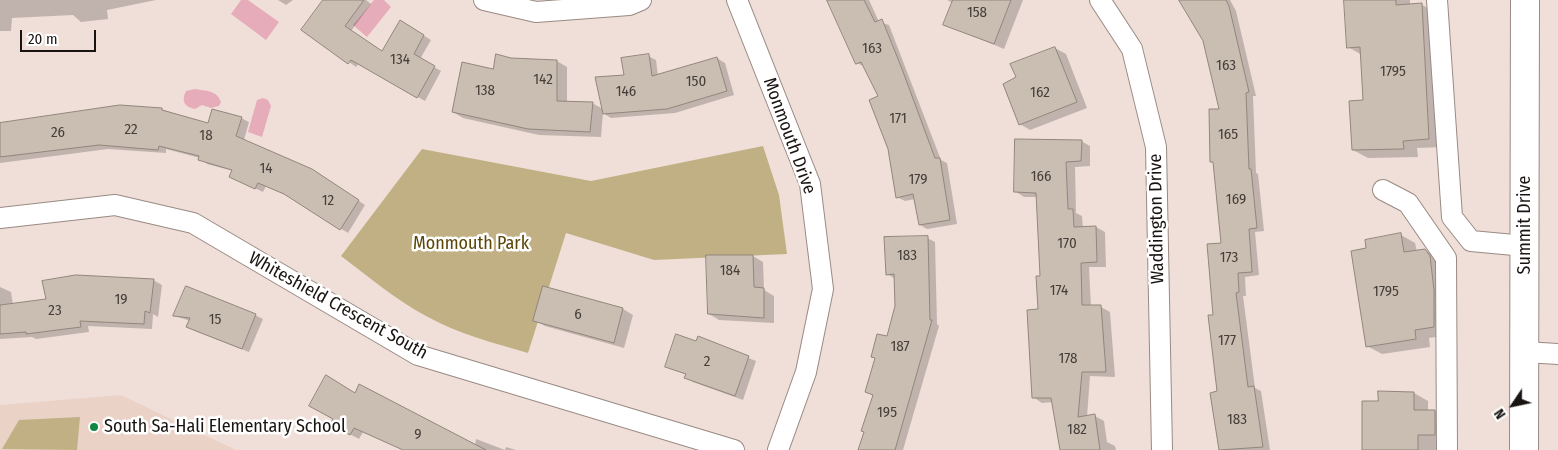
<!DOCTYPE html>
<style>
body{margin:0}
#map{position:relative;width:1558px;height:450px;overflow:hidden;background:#f0dfd8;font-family:"Fira Sans Condensed",sans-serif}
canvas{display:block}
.north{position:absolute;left:1488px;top:380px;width:50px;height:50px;-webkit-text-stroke:4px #fff;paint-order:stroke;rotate:236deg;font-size:14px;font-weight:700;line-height:20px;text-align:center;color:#191411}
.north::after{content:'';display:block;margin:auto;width:18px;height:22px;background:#191411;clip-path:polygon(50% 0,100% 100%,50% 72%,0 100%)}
.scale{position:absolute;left:20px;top:30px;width:76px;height:22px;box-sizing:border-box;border:2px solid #191411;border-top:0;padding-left:6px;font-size:15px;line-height:18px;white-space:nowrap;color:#191411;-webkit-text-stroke:4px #fff;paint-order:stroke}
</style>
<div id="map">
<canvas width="1558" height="450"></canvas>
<div class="north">N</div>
<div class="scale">20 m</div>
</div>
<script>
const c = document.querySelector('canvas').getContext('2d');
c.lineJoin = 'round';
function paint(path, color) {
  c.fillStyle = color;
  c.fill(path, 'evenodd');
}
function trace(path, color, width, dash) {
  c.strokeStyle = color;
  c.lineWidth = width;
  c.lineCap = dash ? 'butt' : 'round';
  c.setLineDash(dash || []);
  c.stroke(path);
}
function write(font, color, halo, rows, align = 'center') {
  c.font = font + ' "Fira Sans Condensed",sans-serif';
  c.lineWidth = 5;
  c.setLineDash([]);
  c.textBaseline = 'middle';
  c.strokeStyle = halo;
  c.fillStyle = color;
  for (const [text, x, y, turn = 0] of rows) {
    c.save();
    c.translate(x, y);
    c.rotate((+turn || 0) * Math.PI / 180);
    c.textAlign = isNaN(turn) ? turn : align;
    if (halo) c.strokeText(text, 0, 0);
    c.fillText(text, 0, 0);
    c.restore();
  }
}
const built = new Path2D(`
 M121,395L236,450H0V405Z`);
const green = new Path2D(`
 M763,146L779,195L787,254L654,260L566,233L528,353C494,343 458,334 426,316C396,300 369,277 341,256L422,149L591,181Z
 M80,417L77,450L2,449L19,420Z`);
const water = new Path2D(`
 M241,0H248L279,22L266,40L231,14Z
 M374,0H384L391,7L367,37L353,25Z
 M195,89C206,91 217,90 221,102L219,106L211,108L202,105L195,109C184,107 181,101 186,91Z
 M263,98L268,100L271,106L262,137L248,132L257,100Z`);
const shadow = new Path2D(`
 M0,0H156L107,10L108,19L81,22L73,15L12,18L11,31H0Z
 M278,0H293L286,5Z
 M324,0H366L371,4L351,31L383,52L400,21L431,40L420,59L441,71L425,101L359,63L356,67L349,62Z
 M829,0H869L879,22L889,25L941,160L947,163L957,224L927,229L920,225L915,199L905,201L897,197L880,97L865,67L857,63Z
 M947,0H1023L1004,49L945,24L953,3Z
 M1180,0H1230L1236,11L1256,96H1253L1256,173L1258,174L1264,231L1255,232L1259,275L1245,277L1246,296H1243L1255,388L1261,391L1270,450H1221L1211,394L1219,393L1214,316L1222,244L1214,163L1212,161L1220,110L1205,41Z
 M1345,0H1410V5H1422L1437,13L1443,147L1417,148L1418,157L1368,158L1353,150L1365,101L1362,55L1348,47Z
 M1055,48L1066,54L1087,108L1030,130L1020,124L1018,78Z
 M648,56L656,60L658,76L717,58L725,63L734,95L675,113L611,118L603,113L601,137L539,135L463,118L453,112L493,71L511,59L557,61L567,67V102L592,103L603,109L626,76Z
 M120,106L161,109L209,125L241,118L249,122L244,140L320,175L365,205L348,233L290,197L266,186L263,192L231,177L233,171L207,164L200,158L166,149V153L108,149L0,163V123Z
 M1081,141L1090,146V166L1075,167L1076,213L1082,216L1083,228L1096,227L1105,232L1106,267H1089L1091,307H1101L1110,312L1115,377L1090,376L1087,417L1095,416L1104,421L1107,442L1115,446L1116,450H1061L1053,402L1042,403L1033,397L1041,278L1037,197H1024L1015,191Z
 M1401,235L1415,243L1417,252L1425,250L1440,259L1449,335L1429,338L1430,347L1382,354L1367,346L1368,249Z
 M927,238L935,242L937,324L939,326L903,450H859L874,396L866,392L876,359L873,357L888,338L896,306L894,278L887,274Z
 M753,256L763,262L764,290L774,296V323L719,320L709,314Z
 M153,280L162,285L158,317L153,314L152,329L88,326L89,332L36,339L32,337L0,339V287L11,292L13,305Z
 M544,287L623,309L633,315L624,348L545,326L534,320Z
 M255,315L263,319L249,352L195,331L188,327L190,321L175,316Z
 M698,338L756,361L743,400L693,382L686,378L687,375L666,366L697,342Z
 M1414,393L1428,401V411H1435L1449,420V450H1366L1379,403Z
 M355,394L475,446L476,439L505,450L506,447L516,450H405L363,432L359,439L340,429Z`);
const building = new Path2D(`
 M323,0H364L345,26L382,51L400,20L424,35L414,54L435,66L417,98L351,60L348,64L301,30Z
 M827,0H864L875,22L882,19L902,69L935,158H940L950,220L919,225L913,194L896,198L888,149L869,100L878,96L861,62L856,64Z
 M953,0H1011L994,44L943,25Z
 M1179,0H1226L1229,6L1249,92L1246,93L1249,169H1251L1257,228L1249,229L1252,272L1238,273L1239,292L1236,293L1248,387L1254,386L1263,447L1219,450L1210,393L1217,391L1208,315H1213L1207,244L1221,243L1213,162H1210L1209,109H1219L1203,41Z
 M1344,0H1396V5L1422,3L1429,139L1403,141L1404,149L1352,150L1349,101L1363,100L1360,47L1347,48Z
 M1055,47L1077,102L1019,125L1003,84L1016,77L1010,64Z
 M496,54L511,58L557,60V101L593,102L590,132L528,129L452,112L462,62L493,69Z
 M649,54L652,76L717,57L727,91L667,109L603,114L595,77L624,75L621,58Z
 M120,105L162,108V110L208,123L212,109L242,117L236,136L312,169L359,200L340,230L284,194L258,183L255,189L229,177L232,170L198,160L199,156L159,146L158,150L99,145L0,157V123Z
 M1015,139L1082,140L1081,161L1066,162L1068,209H1073L1074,227L1096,226L1097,262L1081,263L1082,305H1101L1106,372H1082L1078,417L1095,414L1100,450H1060L1051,398H1032L1027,310L1038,309L1036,276H1040L1036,193L1014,192Z
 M1401,233L1404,252L1425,249L1430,256L1434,290V327L1415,330L1416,339L1366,347L1351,251L1366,248L1365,240Z
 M928,236L930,320H932L895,450H858L864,432L861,431L873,395L865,392L875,358L871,357L877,334L887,336L895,306L894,274L886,275L884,237Z
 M706,255H753L754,287L764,288V318L708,314Z
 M76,275L154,279L150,313L145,311L144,324L80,321L81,327L26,334V332L0,334V305L46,299L42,281Z
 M186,286L256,314L242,349L186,327L190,318L173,316Z
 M543,286L623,308L614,343L533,321Z
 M676,334L696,341L698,336L749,356L735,396L684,378L686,374L665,367Z
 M326,375L355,393L359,384L486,450H403L354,428L350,435L330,424L333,419L309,406Z
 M1378,391L1414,392V410H1435V435H1418V450H1362V401H1378Z`);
const minor = new Path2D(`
 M484,0L536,12L629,5L641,0
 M737,0L810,184L823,289L806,372L778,450
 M1100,0L1132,49L1156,147L1162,450
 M1437,0L1452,217L1471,241L1525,246
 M1383,190L1408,203L1446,258L1447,450
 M0,218L115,205L193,223L418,355L734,450
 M1525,352L1558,354`);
const secondary = new Path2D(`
 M1524,450L1525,0`);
const markers = [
 [94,427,5,"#0f8842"]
];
const numberNames = [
 ["158",977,13],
 ["163",872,49],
 ["134",400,60],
 ["163",1226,66],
 ["1795",1393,72],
 ["142",543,80],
 ["150",696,82],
 ["138",485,91],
 ["146",626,92],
 ["162",1040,93],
 ["171",898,119],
 ["22",131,130],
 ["26",58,133],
 ["165",1228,135],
 ["18",206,136],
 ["14",266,169],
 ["166",1041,177],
 ["179",918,180],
 ["169",1236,200],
 ["12",328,201],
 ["170",1067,244],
 ["183",907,256],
 ["173",1229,258],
 ["184",730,271],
 ["174",1059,291],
 ["1795",1386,292],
 ["19",121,300],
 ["23",55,311],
 ["6",578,315],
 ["15",215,320],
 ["177",1227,341],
 ["187",900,347],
 ["178",1068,359],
 ["2",707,362],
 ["195",887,413],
 ["183",1237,420],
 ["182",1077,430],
 ["9",418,435]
];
const streetNames = [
 ["Monmouth Drive",789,136,70],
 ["Waddington Drive",1157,219,-91],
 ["Summit Drive",1525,225,-90],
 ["Whiteshield Crescent South",338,306,29]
];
const parkNames = [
 ["Monmouth Park",471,244]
];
const poiNames = [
 ["South Sa-Hali Elementary School",104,427]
];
paint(built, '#ead2c7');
paint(green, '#c2b085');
paint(water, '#e7acba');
paint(shadow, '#0003');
paint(building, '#cabeb2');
trace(building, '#91867b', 1);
trace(minor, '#998a83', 22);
trace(secondary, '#998a83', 30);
trace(minor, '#fff', 20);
trace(secondary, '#fff', 28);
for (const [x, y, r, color] of markers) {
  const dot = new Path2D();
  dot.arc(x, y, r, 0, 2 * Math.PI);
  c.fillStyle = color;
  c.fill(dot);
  trace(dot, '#fff', 2);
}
write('15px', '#453e39', null, numberNames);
write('18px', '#191411', '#fff', streetNames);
write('18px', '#5c4606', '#fff', parkNames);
write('18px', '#191411', '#fff', poiNames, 'left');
</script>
